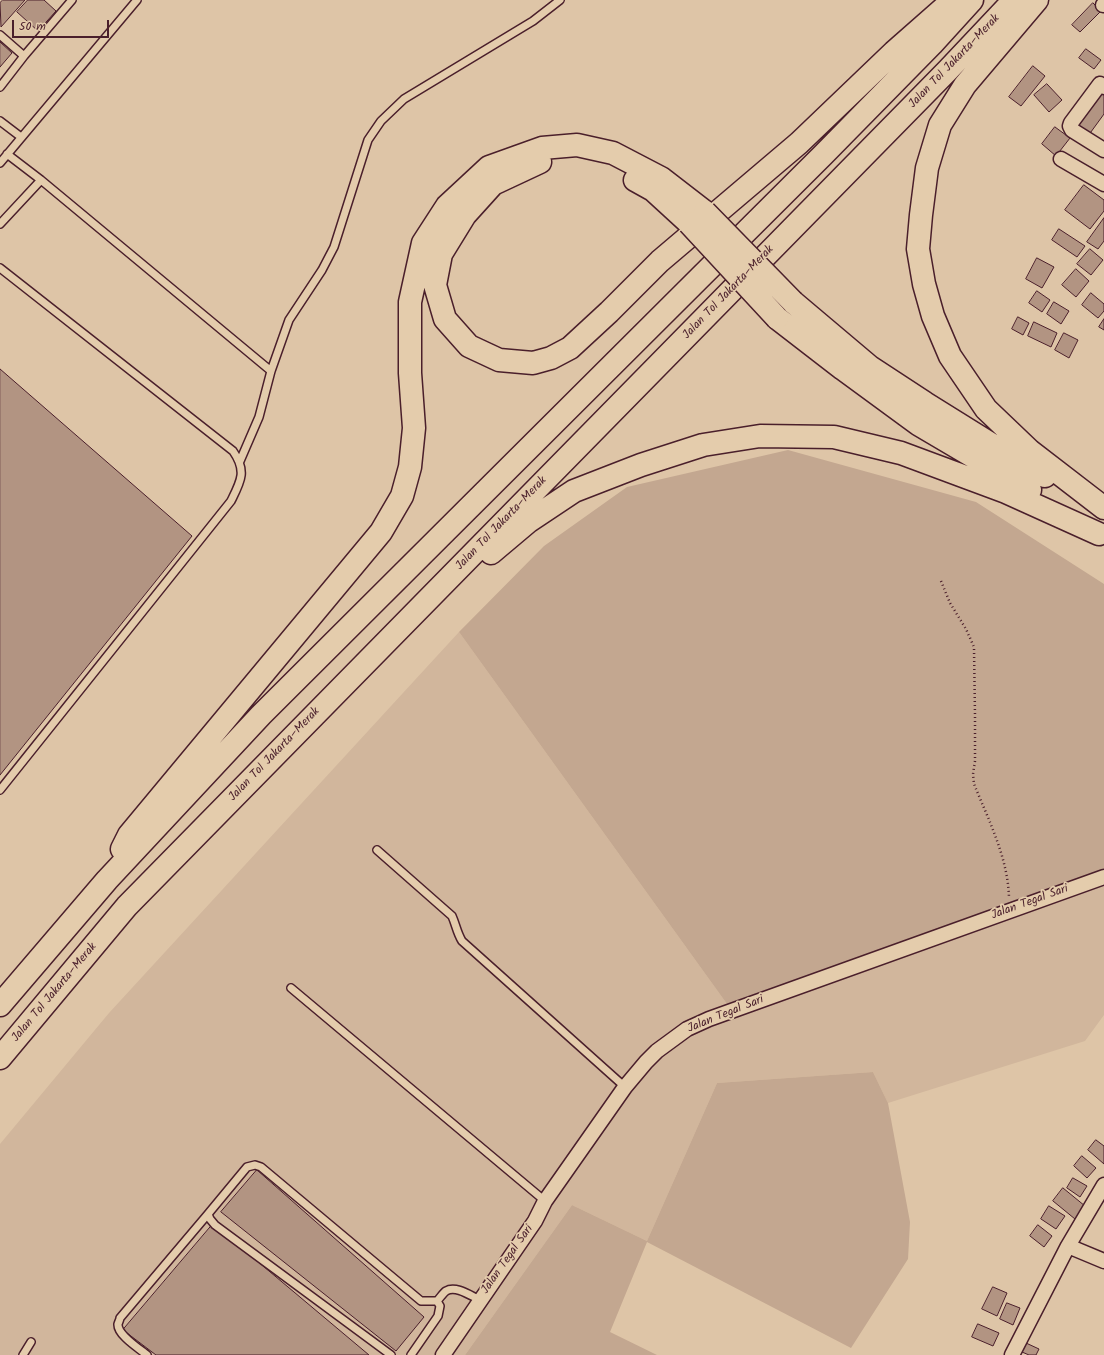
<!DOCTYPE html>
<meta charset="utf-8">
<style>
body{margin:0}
#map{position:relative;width:1104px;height:1355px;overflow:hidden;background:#dec5a7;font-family:Kalam,sans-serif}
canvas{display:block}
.scale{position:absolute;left:12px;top:20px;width:97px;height:18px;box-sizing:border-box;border:2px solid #4a1f2b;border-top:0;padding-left:5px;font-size:12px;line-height:14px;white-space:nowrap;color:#4a1f2b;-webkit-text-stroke:3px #e4ccac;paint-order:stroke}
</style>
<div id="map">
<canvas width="1104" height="1355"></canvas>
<div class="scale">50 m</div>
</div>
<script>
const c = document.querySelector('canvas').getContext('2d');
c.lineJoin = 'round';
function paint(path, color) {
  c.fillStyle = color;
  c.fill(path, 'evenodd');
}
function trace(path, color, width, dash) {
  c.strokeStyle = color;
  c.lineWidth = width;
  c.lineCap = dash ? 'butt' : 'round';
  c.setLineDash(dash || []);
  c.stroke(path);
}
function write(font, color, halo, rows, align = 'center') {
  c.font = font + ' Kalam,sans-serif';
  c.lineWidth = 3.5;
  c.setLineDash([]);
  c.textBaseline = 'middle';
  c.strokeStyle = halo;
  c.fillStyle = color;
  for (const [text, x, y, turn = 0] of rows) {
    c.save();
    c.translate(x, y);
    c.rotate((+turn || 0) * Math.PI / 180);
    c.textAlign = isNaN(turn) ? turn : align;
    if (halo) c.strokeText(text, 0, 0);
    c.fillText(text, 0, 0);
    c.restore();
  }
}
const built = new Path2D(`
 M459,632L727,1004L1104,869V1015L1085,1041L888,1103L873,1072L717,1083L647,1241L572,1205L465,1355H0V1144L109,1013Z`);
const green = new Path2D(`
 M788,450L976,502L1104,584V869L727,1004L459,632L544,546L627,487Z
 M873,1072L888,1103L910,1222L908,1259L851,1348L647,1242L610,1332L657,1355H465L572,1205L647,1241L717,1083Z`);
const building = new Path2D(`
 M3,0H25L1,27L0,3Z
 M28,0H44L56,11L38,31L17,12Z
 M1093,3L1101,11L1080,32L1072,25Z
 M0,42L12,53L0,67Z
 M1086,49L1101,60L1094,69L1079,58Z
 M1033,66L1045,76L1021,106L1009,97Z
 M1047,84L1062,100L1049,112L1034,95Z
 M1104,91V114L1088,136L1073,125Z
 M1055,127L1070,138L1056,156L1042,144Z
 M1084,185L1104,200V211L1090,229L1065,210Z
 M1104,218V241L1098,249L1087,242Z
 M1059,229L1085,246L1077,257L1052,240Z
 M1090,249L1103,260L1091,275L1077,264Z
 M1037,258L1054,267L1042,288L1026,279Z
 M1076,269L1089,281L1076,297L1062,285Z
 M1037,291L1050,300L1042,312L1029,303Z
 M1091,293L1104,304V311L1098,318L1082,305Z
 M1054,302L1069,311L1061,324L1047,314Z
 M1018,317L1029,323L1023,335L1012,329Z
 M1104,319V330L1099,327Z
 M1034,322L1057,333L1051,347L1028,336Z
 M1064,333L1078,340L1069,358L1055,350Z
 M0,369L192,536L0,775Z
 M1096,1140L1104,1146V1164L1088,1150Z
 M1082,1156L1096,1168L1087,1178L1074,1166Z
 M257,1170L424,1317L396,1351L221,1212Z
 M1073,1178L1087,1186L1080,1197L1067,1188Z
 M1063,1188L1085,1206L1075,1219L1053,1201Z
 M1049,1206L1065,1216L1056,1229L1041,1219Z
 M213,1224L369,1355H156L123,1330Z
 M1038,1225L1052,1236L1044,1247L1030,1236Z
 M993,1287L1007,1293L997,1316L982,1309Z
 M1007,1303L1020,1308L1013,1325L1000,1319Z
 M978,1324L999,1333L993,1346L972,1337Z
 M1026,1343L1039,1349L1036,1355H1029L1022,1352Z`);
const path = new Path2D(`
 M941,581L950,603L966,629L974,647L975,716V761L973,774L974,784C989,821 1008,858 1009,898`);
const lane = new Path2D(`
 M0,35L24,56
 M0,87L24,56L72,0
 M0,121L21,137
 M7,154L41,180
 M0,163L137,0
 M0,224L41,180L271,371
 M0,268L233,451C247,471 241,481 231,501L0,790
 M240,461L259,417L271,371L289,320L322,270L334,247L368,140L381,121L404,99L533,21L560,0
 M377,850L452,916C456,925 457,933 462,941L625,1087
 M291,988L545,1201
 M23,1355L31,1342
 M147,1355C140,1349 117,1335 118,1324C118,1324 120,1319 120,1318L208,1214
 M391,1355L215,1225L210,1219L208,1214L247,1167L255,1165L261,1167L421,1301H437C440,1298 443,1293 446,1291C456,1285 471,1296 480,1300
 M411,1355L438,1316L440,1306L437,1301`);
const street = new Path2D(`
 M1103,5H1104
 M1104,87L1100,84L1071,123L1070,126L1072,130L1104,150
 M1061,159L1104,184
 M1068,1246L1104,1261
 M443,1355L535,1221L545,1201L625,1087L646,1062L657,1051L687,1029L709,1019L1104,877
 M1012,1355L1068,1246L1104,1185`);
const highway = new Path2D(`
 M1037,0L965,85L940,125L927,168L921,215L918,249L924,284L933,316L950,356L986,409L1030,451L1104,508
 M540,162L493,184L465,215L441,254L435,285L445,319L469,346L499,360L533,363L551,358L570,348L609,312L660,261L799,143L894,52L953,0
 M635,180L653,190L689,223
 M793,302L870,367L925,403L1023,464L1045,476
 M777,318L843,369L918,424L1030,490
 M491,553L529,521L574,491L641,465L703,445L760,436L834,437L901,453L1006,492L1099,534
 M122,849L129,835L381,532L402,496L410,467L414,428L410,373V302L423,243L447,206L489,167L542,148L577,145L613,153L661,178L705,212
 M0,1005L107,880L261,715L824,154L932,44L972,0
 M0,1058L127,906L948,70L1014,0`);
const highwayBridge = new Path2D(`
 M705,212L793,302
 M689,223L777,318`);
const streetNames = [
 ["Jalan Tol Jakarta–Merak",955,62,-46],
 ["Jalan Tol Jakarta–Merak",729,293,-46],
 ["Jalan Tol Jakarta–Merak",502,524,-46],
 ["Jalan Tol Jakarta–Merak",275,755,-46],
 ["Jalan Tegal Sari",1030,903,-20],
 ["Jalan Tol Jakarta–Merak",55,993,-50],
 ["Jalan Tegal Sari",726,1015,-22],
 ["Jalan Tegal Sari",508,1260,-55]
];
paint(built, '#d1b69c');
paint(green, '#c3a790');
paint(building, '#b29482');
trace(building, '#4a1f2b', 1);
trace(lane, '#4a1f2b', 10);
trace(street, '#4a1f2b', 17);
trace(highway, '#4a1f2b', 25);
trace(path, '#4a1f2b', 2.5, [1, 3]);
trace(lane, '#e4ccac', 7);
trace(street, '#e4ccac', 14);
trace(highway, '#e4ccac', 22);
trace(highwayBridge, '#4a1f2b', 25, []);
trace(highwayBridge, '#e4ccac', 22);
write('12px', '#4a1f2b', '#e4ccac', streetNames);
</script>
